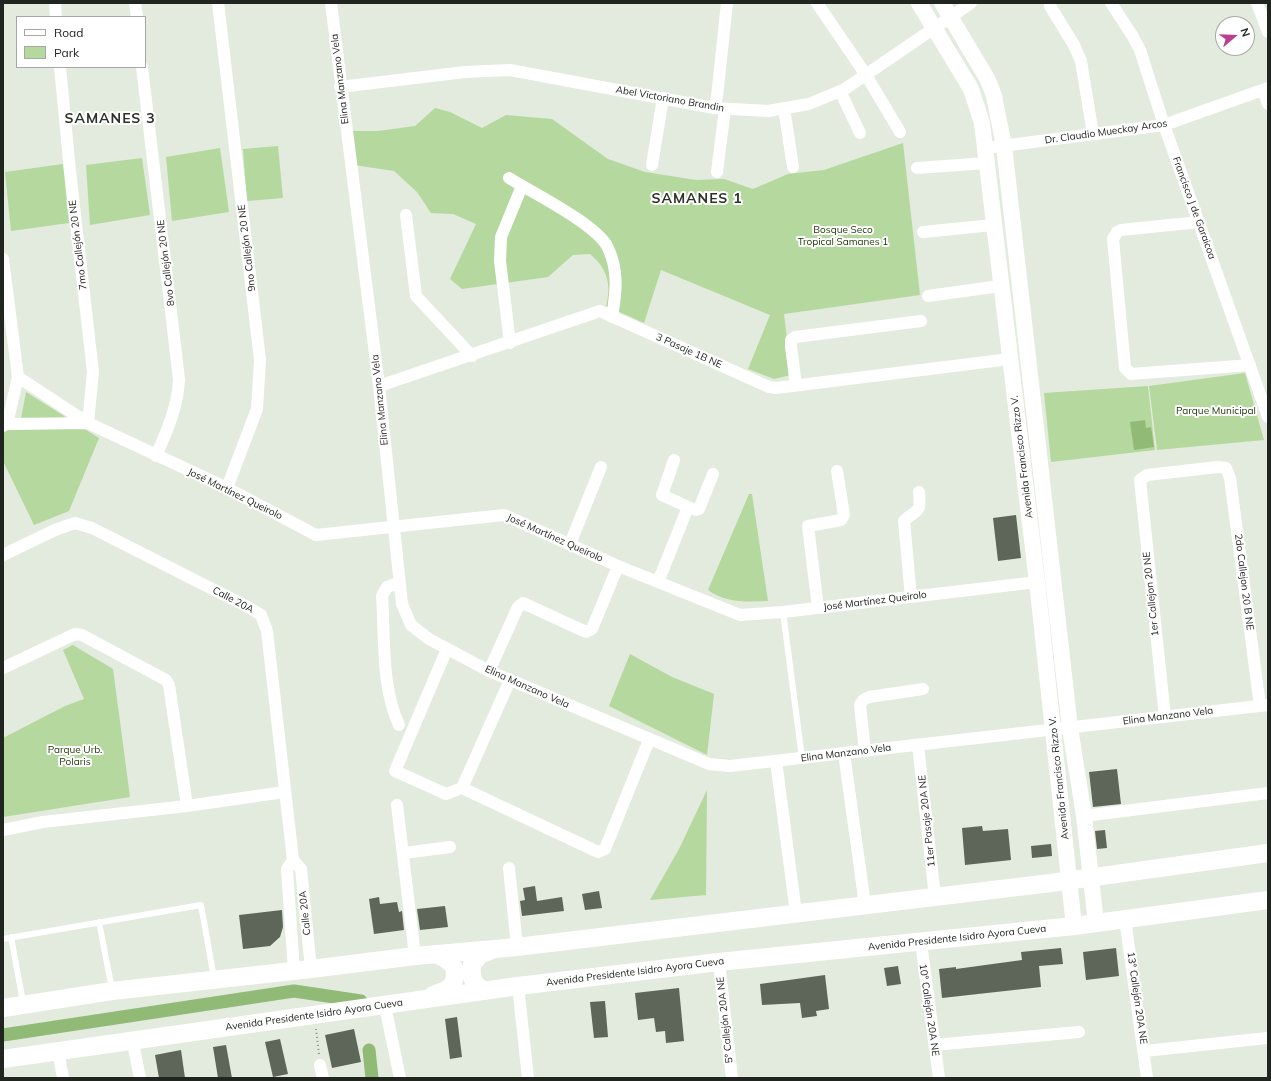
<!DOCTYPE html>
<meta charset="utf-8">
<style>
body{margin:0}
#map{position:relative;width:1271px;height:1081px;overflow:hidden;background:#e2ebdd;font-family:Mulish,sans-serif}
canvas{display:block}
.frame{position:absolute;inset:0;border:4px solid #21251f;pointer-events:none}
.legend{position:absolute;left:16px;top:16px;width:130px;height:52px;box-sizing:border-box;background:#fff;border:1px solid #a6a8a5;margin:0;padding:5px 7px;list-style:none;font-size:12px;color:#21251f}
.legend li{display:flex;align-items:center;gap:8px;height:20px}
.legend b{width:20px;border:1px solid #a6a8a5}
.north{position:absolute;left:1215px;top:16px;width:40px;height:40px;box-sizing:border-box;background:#fff;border:1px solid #a6a8a5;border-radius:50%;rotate:71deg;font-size:11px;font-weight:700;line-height:16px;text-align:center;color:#21251f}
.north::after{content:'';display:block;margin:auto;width:14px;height:18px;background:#ba3f90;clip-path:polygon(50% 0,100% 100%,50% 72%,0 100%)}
</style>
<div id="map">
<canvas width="1271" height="1081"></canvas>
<div class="frame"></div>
<ul class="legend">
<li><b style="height:5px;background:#fff"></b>Road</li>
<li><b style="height:11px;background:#b5d89e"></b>Park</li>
</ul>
<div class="north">N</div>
</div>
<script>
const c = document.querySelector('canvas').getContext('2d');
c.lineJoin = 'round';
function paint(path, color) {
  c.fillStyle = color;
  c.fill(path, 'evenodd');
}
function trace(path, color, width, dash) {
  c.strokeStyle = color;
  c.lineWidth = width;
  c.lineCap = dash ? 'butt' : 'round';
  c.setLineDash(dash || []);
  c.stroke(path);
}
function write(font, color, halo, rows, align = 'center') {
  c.font = font + ' Mulish,sans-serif';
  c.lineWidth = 4;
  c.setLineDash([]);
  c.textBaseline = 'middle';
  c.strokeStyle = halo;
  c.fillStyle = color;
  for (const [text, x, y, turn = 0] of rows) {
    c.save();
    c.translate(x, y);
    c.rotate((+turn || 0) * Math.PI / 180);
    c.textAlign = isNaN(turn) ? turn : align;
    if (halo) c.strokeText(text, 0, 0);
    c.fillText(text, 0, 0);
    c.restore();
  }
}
const green = new Path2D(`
 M435,108L450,112L482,128L506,115L552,119L608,159L645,172L696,180L724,179L753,189L788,174L824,170L903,143L920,295L784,314L791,375L774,379L748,369L770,315L661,270L644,323L606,306C612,285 607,268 590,254L573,255L548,277L462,289L450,279L476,224L453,214L431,213L417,192L394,171L354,165L350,131H378L415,126Z
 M278,146L283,198L247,201L243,149Z
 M220,148L229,212L172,221L166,157Z
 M142,158L150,215L90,225L86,165Z
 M63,164L69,223L11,231L5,172Z
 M1245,373L1264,440L1157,450L1149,386Z
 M1148,386L1155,450L1051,462L1044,393Z
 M26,392L99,438L69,511L34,525L3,461V431L20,424Z
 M749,494H752L768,601C747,602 725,603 708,590Z
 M73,645L113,669L130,797L3,817V738L65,706L84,699L63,650Z
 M630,654L672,677L714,694L707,755L609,706Z
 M707,790L706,895L650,900L679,849Z`);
const water = new Path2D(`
 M1145,420L1146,428L1151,427L1154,447L1134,450L1130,422Z`);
const canal = new Path2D(`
 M3,1035L294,991L361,1001
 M369,1050L372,1078`);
const building = new Path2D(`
 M1016,515L1021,558L998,561L993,518Z
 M1117,769L1121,804L1093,807L1089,772Z
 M982,826L983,831L1008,829L1011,860L965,865L962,828Z
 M1105,830L1107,848L1097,849L1095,831Z
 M1051,844L1052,856L1032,858L1031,846Z
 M535,886L537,901L562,897L564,911L522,916L520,901L525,900L523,888Z
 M599,891L602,908L585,910L582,894Z
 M379,897L380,904L397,902L399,912L402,911L404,930L374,934L369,899Z
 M445,906L448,927L420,930L417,909Z
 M282,910L283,927L280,937L270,946L243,949L239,915Z
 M1061,948L1063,964L1039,966L1041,987L942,998L939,969L956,967V969L1022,960L1021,952Z
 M1116,948L1119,976L1086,980L1083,952Z
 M898,966L901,984L887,986L884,968Z
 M825,975L829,1009L816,1011L817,1016L802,1018L800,1003L762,1005L760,984Z
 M679,988L684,1041L666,1043L665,1031L656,1032L654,1018L638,1020L635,993Z
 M605,1001L608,1037L594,1038L590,1002Z
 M457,1017L462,1057L450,1059L445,1019Z
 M354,1029L361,1062L332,1068L325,1035Z
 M280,1039L288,1074L273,1077L265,1042Z
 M226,1045L232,1078H218L213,1047Z
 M181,1050L185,1078H159L155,1055Z`);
const path = new Path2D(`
 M316,1029L319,1054`);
const lane = new Path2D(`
 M783,612L802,758
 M99,922L112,989
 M11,937L23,1002
 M3,939L201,905L214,978`);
const street = new Path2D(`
 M55,3L56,17
 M135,3L137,17
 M218,3L260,360L257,409L227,488
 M331,3L379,386L402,604L411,625L429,639L489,671L709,764L730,766L1268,705
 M817,3L866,75L900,132
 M1111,3L1132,35L1140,50L1164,125L1268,417
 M1257,3L1268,32
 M1050,6L1074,45L1081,61L1093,134
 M142,67L179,379C178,406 167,431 156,456
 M340,87L465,72L510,70L714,108L768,111L809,104L845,89L971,3
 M1263,90L1268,104
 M840,91L860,133
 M714,108L717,97L727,3
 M784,108L793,167
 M986,148L1164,125L1268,88
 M652,165L663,98
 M917,168L987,163
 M717,172L725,109
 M509,178C533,193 598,225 608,248C619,271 616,293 612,317
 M406,215L416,296L472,356
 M1199,222L1121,230L1117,232L1113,239L1125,368L1131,374L1250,365
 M923,232L993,225
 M3,259L18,377L7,424
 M928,296L1000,286
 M510,343L500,261L501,237L522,186
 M18,377L88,423L227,488L316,535L504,515L618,566L740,615L783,612L1037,582
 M796,385L791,347V340L795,337L921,321
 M379,386L600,311L769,387L776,388L1010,359
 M3,426L7,424L88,423L93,372L70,171L60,67
 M688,507L696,510L699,509L713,474
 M570,544L601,467
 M3,555L55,530L75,523L92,528L250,608L261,615L267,631L293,860L301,869L311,969
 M658,582L688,507L662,495L674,460
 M399,583L387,587L382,596C385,638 381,686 399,725
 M911,597L904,521C918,508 921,514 919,492
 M818,608L808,526L841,520L844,515L837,471
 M447,649L395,771L446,794L462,788L598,852L605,849L649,740
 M3,668L75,634L82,635L166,680L169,685L187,806
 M489,671L518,607L523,603L586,632L592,629L618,566
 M1165,717L1140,480L1147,475L1218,467L1226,468L1230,478L1260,706
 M918,745L935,897
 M865,751L860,705L863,700L869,697L923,689
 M844,753L865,905
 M776,761L796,913
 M462,788L510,680
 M397,805L415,956
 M1084,816L1268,793
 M3,830L43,822L187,806L284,792
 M404,853L450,847
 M293,860L287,869L294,971
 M509,868L517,947
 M1125,919L1147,1078
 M921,943L939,1078
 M719,962L732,1078
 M518,986L528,1078
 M385,1006L400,1078
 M132,1039L140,1078
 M934,1045L1079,1032
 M58,1051L63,1078
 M1145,1051L1267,1038
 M320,1065L323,1078`);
const secondary = new Path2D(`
 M919,3L971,89L982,123L1037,582L1074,926
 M942,3L988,80L994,96L1004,146L1070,728L1084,816L1096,923`);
const primary = new Path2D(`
 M485,991C472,984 471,979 472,964L480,955L492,950
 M433,995L444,991L452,986C460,967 451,960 435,954
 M3,1008L112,991L311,969L415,956L517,947L1051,883L1268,853
 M3,1059L518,986L719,962L1074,926L1268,900`);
const streetNames = [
 ["Elina Manzano Vela",340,79,-97],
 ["Abel Victoriano Brandin",670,99,10],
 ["Dr. Claudio Mueckay Arcos",1106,132,-8],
 ["Francisco J de Garaicoa",1194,208,70],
 ["7mo Callejón 20 NE",78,245,-97],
 ["9no Callejón 20 NE",247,248,-97],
 ["8vo Callejón 20 NE",166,263,-97],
 ["3 Pasaje 1B NE",689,351,24],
 ["Elina Manzano Vela",380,400,-96],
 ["Avenida Francisco Rizzo V.",1022,457,-97],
 ["José Martínez Queirolo",235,494,26],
 ["José Martínez Queirolo",555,538,24],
 ["2do Callejon 20 B NE",1244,582,83],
 ["1er Callejon 20 NE",1151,594,-96],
 ["Calle 20A",233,600,28],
 ["José Martínez Queirolo",875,601,-7],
 ["Elina Manzano Vela",527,687,24],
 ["Elina Manzano Vela",1168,716,-7],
 ["Elina Manzano Vela",846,753,-7],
 ["Avenida Francisco Rizzo V.",1059,778,-96],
 ["11er Pasaje 20A NE",927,821,-96],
 ["Calle 20A",305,913,-96],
 ["Avenida Presidente Isidro Ayora Cueva",957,938,-6],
 ["Avenida Presidente Isidro Ayora Cueva",635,972,-7],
 ["13° Callejón 20A NE",1137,998,82],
 ["10° Callejón 20A NE",929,1010,82],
 ["Avenida Presidente Isidro Ayora Cueva",314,1015,-8],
 ["5° Callejón 20A NE",725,1020,-96]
];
const parkNames = [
 ["Bosque Seco",843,230],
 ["Tropical Samanes 1",843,242],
 ["Parque Municipal",1216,411],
 ["Parque Urb.",75,750],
 ["Polaris",75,762]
];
const districtNames = [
 ["SAMANES 3",110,119],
 ["SAMANES 1",697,199]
];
paint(green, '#b5d89e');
paint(water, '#91ba76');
trace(canal, '#91ba76', 13);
paint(building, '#5e6559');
trace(path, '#888f84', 2, [1, 3]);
trace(lane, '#fff', 6);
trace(street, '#fff', 12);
trace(secondary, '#fff', 16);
trace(primary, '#fff', 18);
write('10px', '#21251f', '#fff', streetNames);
write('10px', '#1a3402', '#fff', parkNames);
c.letterSpacing = '1px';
write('bold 14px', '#2b3227', '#fff', districtNames);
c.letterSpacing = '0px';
</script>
